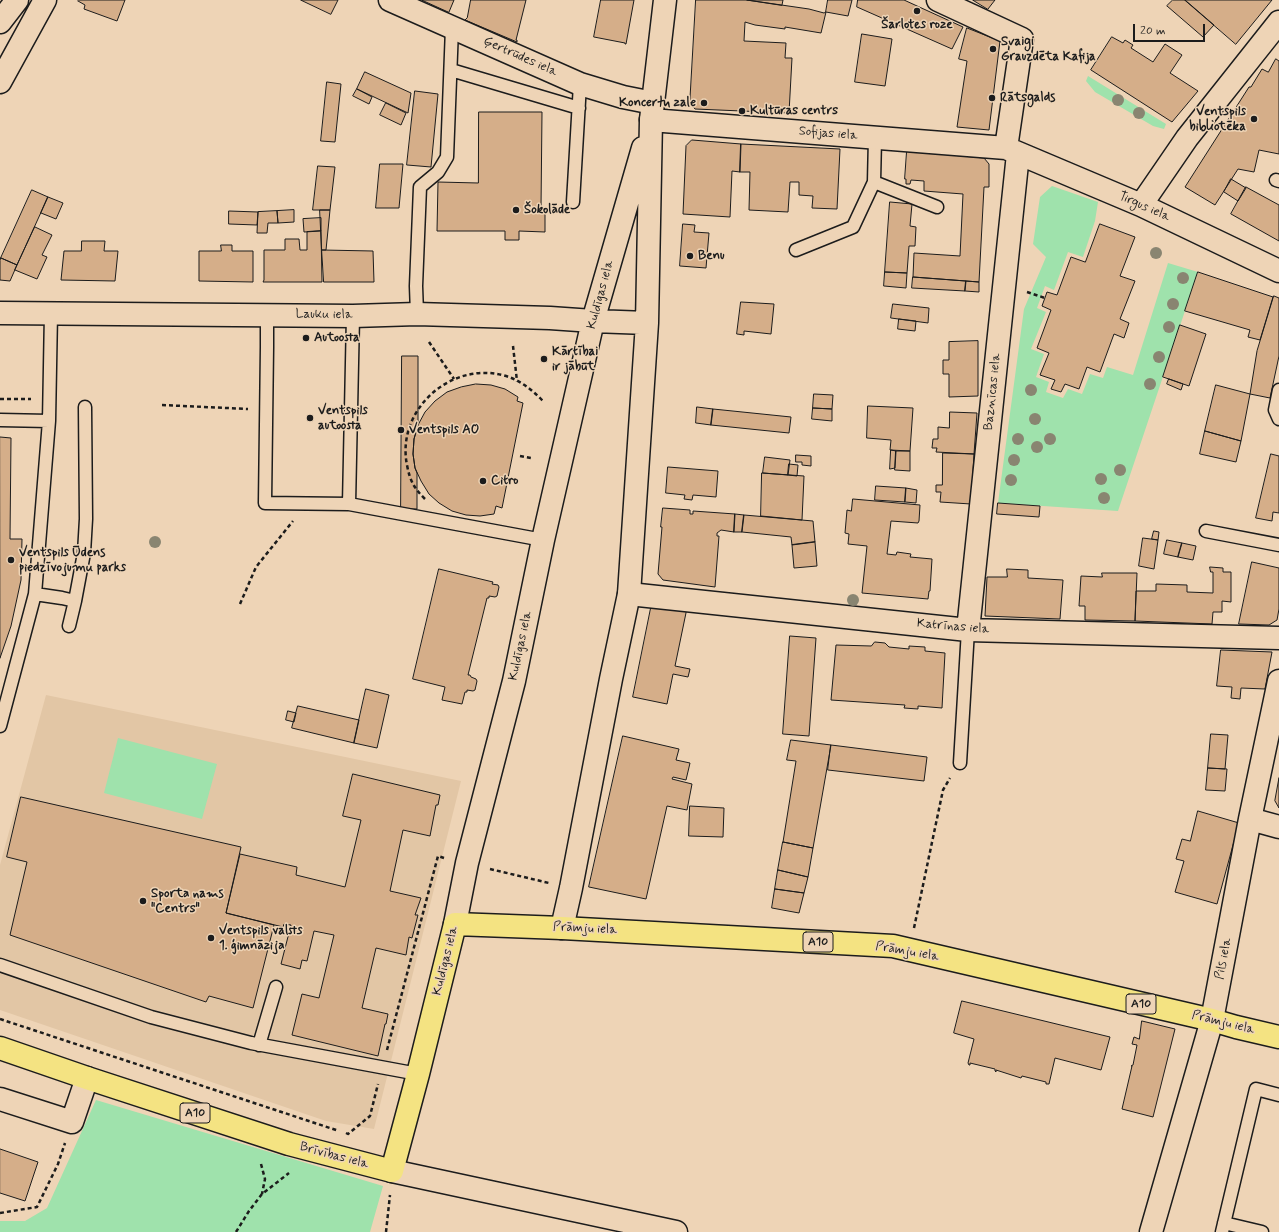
<!DOCTYPE html>
<meta charset="utf-8">
<style>
body{margin:0}
#map{position:relative;width:1279px;height:1232px;overflow:hidden;background:#eed4b6;font-family:Mynerve,sans-serif}
canvas{display:block}
.scale{position:absolute;left:1133px;top:24px;width:72px;height:18px;box-sizing:border-box;border:2px solid #1c1c1c;border-top:0;padding-left:5px;font-size:12px;line-height:14px;white-space:nowrap;color:#1c1c1c;-webkit-text-stroke:3px #eed4b6;paint-order:stroke}
</style>
<div id="map">
<canvas width="1279" height="1232"></canvas>
<div class="scale">20 m</div>
</div>
<script>
const c = document.querySelector('canvas').getContext('2d');
c.lineJoin = 'round';
function paint(path, color) {
  c.fillStyle = color;
  c.fill(path, 'evenodd');
}
function trace(path, color, width, dash) {
  c.strokeStyle = color;
  c.lineWidth = width;
  c.lineCap = dash ? 'butt' : 'round';
  c.setLineDash(dash || []);
  c.stroke(path);
}
function write(font, color, halo, rows, align = 'center') {
  c.font = font + ' Mynerve,sans-serif';
  c.lineWidth = 3;
  c.setLineDash([]);
  c.textBaseline = 'middle';
  c.strokeStyle = halo;
  c.fillStyle = color;
  for (const [text, x, y, turn = 0] of rows) {
    c.save();
    c.translate(x, y);
    c.rotate((+turn || 0) * Math.PI / 180);
    c.textAlign = isNaN(turn) ? turn : align;
    if (halo) c.strokeText(text, 0, 0);
    c.fillText(text, 0, 0);
    c.restore();
  }
}
const built = new Path2D(`
 M46,695L461,781L374,1129L326,1121L0,1010V865Z`);
const green = new Path2D(`
 M1088,76L1166,124L1164,129L1153,126L1095,92L1086,81Z
 M1052,186L1098,202L1095,221L1083,257L1068,252L1054,290L1045,286L1037,308L1046,312L1031,349L1044,354L1036,377L1049,382L1046,392L1063,398L1068,389L1082,394L1090,374L1103,378L1107,367L1133,375L1168,263L1198,272L1118,511L998,503L1024,309L1046,257L1033,244L1040,197Z
 M118,738L217,764L202,819L104,793Z
 M96,1100L383,1186L370,1232H0V1221H25L47,1208Z`);
const building = new Path2D(`
 M79,0H125L117,21L84,9L85,5L78,1Z
 M301,0H338L331,14Z
 M422,0H454L449,12Z
 M471,0H526L516,40H517V42L465,20L467,18Z
 M601,0H634L626,44H625V43L594,37Z
 M696,0H747L809,9L824,13L826,12L821,33L785,27V29L755,25L745,22L744,41L786,43L785,58H792L789,113L695,109L690,103Z
 M747,0H783L782,5Z
 M828,0H852L848,16L826,12Z
 M858,0H904L963,27L952,49L857,7Z
 M973,0H995L988,9Z
 M1173,0H1185L1214,25L1203,37L1167,6Z
 M1185,0H1272L1236,44Z
 M967,28L1000,41L989,130L957,127L967,61L959,59Z
 M862,34L892,39L885,86L855,82Z
 M1112,37L1123,43L1125,40L1133,45L1131,48L1153,62L1165,44L1182,55L1170,73L1198,91L1172,122L1091,70Z
 M1276,59L1279,61V154L1259,150L1254,172L1238,169L1215,205L1185,187L1249,87H1251L1262,69L1268,72Z
 M365,72L411,93L408,113L357,89Z
 M327,82L341,84L335,142L321,141Z
 M357,89L372,97L369,104L353,96Z
 M415,91L438,94L431,167L407,165Z
 M386,103L406,113L401,125L380,115Z
 M479,112H542L541,208H545V232L519,231V240H505V231H437L438,182L478,183Z
 M692,140L741,144L740,172L732,171L730,217L683,214L686,146Z
 M741,144L840,149L837,209L812,208L813,196L799,195V182H790L788,212L749,210L750,172H740Z
 M907,151L984,158L989,164V187H984L979,282L913,277L914,253L960,256L963,194L924,191V181L911,180L910,184H906V179H905Z
 M380,164H403L399,208H376Z
 M318,166L335,167L330,210H313Z
 M1231,179L1246,188L1238,201L1224,192Z
 M1246,187L1279,205V241L1231,214Z
 M32,190L48,197L17,265L1,258Z
 M48,197L63,203L56,219L41,213Z
 M890,202L912,204L910,226L916,227L915,246H909L907,273L885,272Z
 M294,210V222L278,223L277,211Z
 M320,210H330L326,250H322Z
 M229,211L258,212L257,225L229,224Z
 M277,211L278,223H268L267,233H257L258,212Z
 M321,218V231L304,232L303,219Z
 M683,224L695,225L694,232L709,233L706,268L680,266Z
 M1100,224L1135,237L1120,276L1135,281L1120,319L1129,323L1124,338L1114,334L1100,372L1087,367L1079,389L1065,384L1061,392L1051,389L1055,380L1040,375L1049,353L1037,348L1051,310L1042,306L1047,292L1057,295L1071,257L1085,262Z
 M35,227L52,235L42,255L47,257L37,279L15,270Z
 M321,231L322,282H263L264,280V250H285V239H299L300,250H307V232Z
 M82,241H105L104,251H118L115,281L61,280L64,251H81Z
 M221,245H232V251H253V282L199,281V251H221Z
 M322,250L373,251L374,282H324Z
 M1,258L17,265L10,281L0,280V261Z
 M885,272L907,273L906,288L884,286Z
 M1198,272L1273,297L1260,340L1248,337L1250,330L1185,311Z
 M913,277L966,281L965,291L912,288Z
 M966,281L979,282V292L965,291Z
 M1274,296L1279,298V356L1270,398L1250,394L1257,351Z
 M741,302L774,304L771,334L744,331V335L737,334Z
 M893,304L929,308L928,323L891,318Z
 M899,319L916,321L915,331L898,329Z
 M1180,325L1206,334L1189,386L1163,377Z
 M978,341V396L949,397V374H943V360H949V342Z
 M402,356H418V425L414,439L413,454L415,468L417,473V509H401Z
 M1169,379L1183,384L1181,390L1167,384Z
 M476,384L491,385L505,389L518,397L517,401L523,403L502,508L496,506L494,514L480,516L466,515L452,511L439,503L429,494L421,481L415,468L413,454L414,439L418,425L425,412L435,401L447,392L461,387Z
 M1216,385L1250,394L1241,441L1205,431Z
 M814,394L833,395L832,409L813,408Z
 M868,406L913,408L910,451L890,450L891,440L867,438Z
 M697,407L713,409L711,425L696,423Z
 M813,408L832,409V421L812,419Z
 M713,409L791,417L789,433L711,425Z
 M950,412L977,413L974,454L936,452L937,448H932L933,439H938V427L949,428Z
 M1205,431L1241,441L1236,462L1200,454Z
 M0,437L11,438L10,539H22L21,580L11,626L0,658Z
 M891,450L896,451L895,468L890,469Z
 M896,451H910V471L895,470Z
 M943,453L974,454L971,504L940,502L941,492H936V485H942Z
 M1271,454L1279,456V513L1273,512L1272,521L1256,518Z
 M796,455L811,456V466L802,465V462H796Z
 M765,457L790,460L788,475L763,473Z
 M789,464L798,465L797,476L788,475Z
 M668,467L718,471L716,497L693,495L692,500L684,499L685,495L666,493Z
 M762,473L804,476L802,520L761,516Z
 M876,486L906,488L905,502L875,500Z
 M906,488L917,490L916,503L905,502Z
 M853,499L920,505L919,521L918,523L891,521L887,554L896,555L897,552L911,554L910,557L932,559L930,591H929L928,599L862,593L867,546L848,544L849,534L845,533L847,510L851,511Z
 M998,503L1040,506L1039,517L997,514Z
 M663,508L690,510V514H693V511L735,514L734,532L721,530L717,533V536H719L715,587L663,580L658,574L662,527H661Z
 M735,514L744,515L742,532H734Z
 M744,515L813,521L815,542L792,545L791,537L742,532Z
 M1154,531L1159,532L1158,540L1152,539Z
 M1143,538L1158,540L1154,569L1139,566Z
 M1167,540L1182,543L1178,557L1164,554Z
 M815,542L817,566L794,568L792,545Z
 M1182,543L1196,546L1193,560L1178,557Z
 M1252,562L1279,568V609L1277,620L1269,625L1239,624Z
 M1210,567L1223,568V572H1231V602L1222,601V612H1213L1212,624L1135,621L1136,591H1156V584L1187,585V592L1213,593V572H1211Z
 M439,569L493,582L492,584L498,585L499,587L497,596L495,597L489,596V598H487L468,675H470L471,677L476,679L477,681L475,690L473,691L467,690V692H465L462,704L442,700L445,687L413,679Z
 M1007,569L1028,570V578L1063,580L1060,619L985,616L987,577H1007Z
 M1102,573H1137L1135,621L1085,620V606H1079L1081,576L1102,577Z
 M652,603L687,608L675,666L690,669L688,677L673,674L667,704L633,697Z
 M790,636L816,638L809,736L783,734Z
 M875,642L885,643L889,647L909,649V646L925,647V651L945,653L942,708L918,706V709L904,708L905,705L831,700L836,645L871,646Z
 M1221,650L1272,652L1265,689L1241,688L1240,699L1231,698L1232,687L1217,686Z
 M366,689L389,695L377,748L354,743Z
 M298,706L359,720L354,743L292,728Z
 M288,711L296,713L294,722L286,720Z
 M1211,734L1228,735L1225,769L1208,768Z
 M623,736L679,749L676,760L690,763L686,780L673,777L672,779L692,784L687,810L667,806L646,899L589,887Z
 M791,740L831,745L813,848L783,842L796,761L787,760Z
 M831,745L927,757L924,781L828,770Z
 M1208,768L1227,769L1225,791L1206,790Z
 M353,774L440,795L438,805H436L430,836L403,830L390,891L421,898L415,915H418L412,938L409,937L406,955L376,948L362,1008L388,1014L386,1024H385L378,1056L292,1035L302,994L319,998L334,935L314,931L307,961L302,960L300,969L281,964L291,925L284,924L283,927L226,913L240,854L297,867L296,875L345,887L361,820L343,816Z
 M1279,778V808L1275,801Z
 M21,797L241,847L226,913L274,925L253,1008L209,996L206,1002L10,935L27,862L7,857Z
 M690,806L724,808L723,837L689,836Z
 M1198,811L1239,823L1217,904L1175,892L1184,861L1176,859L1182,839L1190,841Z
 M783,842L813,848L808,877L778,870Z
 M778,870L808,877L804,893L775,889Z
 M775,889L804,893L799,913L772,908Z
 M962,1001L1110,1037L1101,1070L1055,1058L1049,1084H1046V1082L1022,1076L1021,1078L996,1070V1072L995,1071V1069L970,1063V1065H969L968,1063L974,1039L954,1033Z
 M1142,1021L1175,1029L1153,1117L1122,1109L1132,1066H1131L1133,1065L1137,1045L1132,1044L1134,1037L1139,1039Z
 M0,1149L38,1162L25,1201L0,1193Z`);
const path = new Path2D(`
 M1027,292L1045,298
 M429,342L454,379
 M513,346L517,381
 M0,399H31
 M162,405L248,409
 M520,456L531,458
 M425,499C414,488 410,481 407,465C396,411 449,362 502,375C519,379 531,389 543,401
 M240,604L256,567L293,521
 M490,869L549,883
 M914,928L943,790L950,778
 M0,1019L339,1131
 M387,1050L438,856L444,858
 M346,1133L348,1134L370,1116L378,1084
 M261,1164L265,1179L262,1194
 M0,1213L37,1207L58,1164L65,1143
 M236,1232L249,1211L262,1194L289,1173
 M386,1232L390,1195`);
const lane = new Path2D(`
 M451,70L579,108
 M1276,180L1279,181
 M874,182L937,207
 M573,202L580,84
 M796,250L853,227L874,182L875,138
 M267,314V347L265,503L349,504L543,540
 M417,314L416,286L420,187L438,172L447,157L452,28
 M1279,390L1275,410L1279,419
 M0,420L49,421
 M349,504L353,316
 M1206,531L1279,545
 M35,594L62,598L75,601L84,553L86,519L85,407
 M69,626L75,601
 M0,726L35,594L49,421L51,313
 M960,763L968,630
 M0,965L151,1017L251,1043L418,1074
 M259,1045L276,987
 M1224,1223L1262,1232
 M1222,1232L1256,1089L1279,1095`);
const street = new Path2D(`
 M390,0L580,84L623,97L653,103
 M938,0L1022,39L1006,148
 M651,120L1006,148L1141,205L1279,271
 M1141,205L1187,138L1279,22
 M629,594L968,630L1279,638
 M968,630L1018,154
 M1250,819L1279,827
 M0,1099L72,1122L87,1078
 M392,1171L676,1232
 M1151,1232L1212,1020L1250,819L1279,681`);
const secondary = new Path2D(`
 M0,22L17,0
 M0,82L45,0
 M0,313L353,316L417,314L550,318L593,321L647,323
 M455,924L467,863L514,681L543,540L593,321L643,148
 M562,928L571,888L611,679L629,594L647,323L651,120L665,0`);
const primary = new Path2D(`
 M0,1048L87,1078L289,1144L392,1171L418,1074L455,924L562,928L893,946L1212,1020L1236,1027L1279,1037`);
const trees = [
 [1118,100],
 [1139,113],
 [1156,253],
 [1183,278],
 [1173,304],
 [1169,327],
 [1159,357],
 [1150,384],
 [1031,390],
 [1035,419],
 [1018,439],
 [1050,439],
 [1037,447],
 [1014,460],
 [1120,470],
 [1101,479],
 [1011,480],
 [1104,498],
 [155,542],
 [853,600]
];
const markers = [
 [917,11,4,"#1c1c1c"],
 [993,49,4,"#1c1c1c"],
 [992,98,4,"#1c1c1c"],
 [704,103,4,"#1c1c1c"],
 [742,111,4,"#1c1c1c"],
 [1254,119,4,"#1c1c1c"],
 [516,210,4,"#1c1c1c"],
 [690,256,4,"#1c1c1c"],
 [306,338,4,"#1c1c1c"],
 [544,359,4,"#1c1c1c"],
 [310,418,4,"#1c1c1c"],
 [401,430,4,"#1c1c1c"],
 [483,481,4,"#1c1c1c"],
 [11,560,4,"#1c1c1c"],
 [143,901,4,"#1c1c1c"],
 [211,938,4,"#1c1c1c"]
];
const shields = [
 [818,942,30],
 [1141,1004,30],
 [195,1113,30]
];
const shieldNames = [
 ["A10",818,942],
 ["A10",1141,1004],
 ["A10",195,1113]
];
const poiNames = [
 ["Šarlotes roze",917,25,"center"],
 ["Svaigi",1001,42],
 ["Grauzdēta Kafija",1001,57],
 ["Rātsgalds",1000,98],
 ["Koncertu zale",696,103,"right"],
 ["Kultūras centrs",750,111],
 ["Ventspils",1246,112,"right"],
 ["bibliotēka",1246,127,"right"],
 ["Šokolāde",524,210],
 ["Benu",698,256],
 ["Autoosta",314,338],
 ["Kārtībai",552,352],
 ["ir jābūt",552,367],
 ["Ventspils",318,411],
 ["autoosta",318,426],
 ["Ventspils AO",409,430],
 ["Citro",491,481],
 ["Ventspils Ūdens",19,553],
 ["piedzīvojumu parks",19,568],
 ["Sporta nams",151,894],
 ["\"Centrs\"",151,909],
 ["Ventspils valsts",219,931],
 ["1. ģimnāzija",219,946]
];
const streetNames = [
 ["Ģertrūdes iela",520,57,24],
 ["Sofijas iela",828,134,5],
 ["Tirgus iela",1144,207,24],
 ["Kuldīgas iela",601,295,-75],
 ["Lauku iela",324,315,1],
 ["Baznīcas iela",993,392,-84],
 ["Katrīnas iela",953,627,5],
 ["Kuldīgas iela",521,646,-78],
 ["Prāmju iela",585,929,3],
 ["Prāmju iela",907,952,10],
 ["Pils iela",1224,959,-79],
 ["Kuldīgas iela",446,961,-76],
 ["Prāmju iela",1223,1023,14],
 ["Brīvības iela",334,1156,15]
];
paint(built, '#e2c6a5');
paint(green, '#9fe2ac');
paint(building, '#d5ae89');
trace(building, '#1c1c1c', 1);
trace(lane, '#1c1c1c', 15);
trace(street, '#1c1c1c', 25);
trace(secondary, '#1c1c1c', 25);
trace(primary, '#1c1c1c', 25);
trace(path, '#1c1c1c', 2.5, [4, 3]);
trace(lane, '#eed4b6', 12);
trace(street, '#eed4b6', 22);
trace(secondary, '#eed4b6', 22);
trace(primary, '#f4e382', 22);
c.fillStyle = '#898571';
for (const [x, y] of trees) {
  c.beginPath();
  c.arc(x, y, 6, 0, 2 * Math.PI);
  c.fill();
}
for (const [x, y, r, color] of markers) {
  const dot = new Path2D();
  dot.arc(x, y, r, 0, 2 * Math.PI);
  c.fillStyle = color;
  c.fill(dot);
  trace(dot, '#eed4b6', 1.5);
}
for (const [x, y, w] of shields) {
  const box = new Path2D();
  box.roundRect(x - w / 2, y - 10, w, 20, 3);
  c.fillStyle = '#eed4b6';
  c.fill(box);
  trace(box, '#1c1c1c', 1);
}
write('bold 12px', '#1c1c1c', null, shieldNames);
write('bold 13px', '#1c1c1c', '#eed4b6', poiNames, 'left');
write('13px', '#1c1c1c', '#eed4b6', streetNames);
</script>
